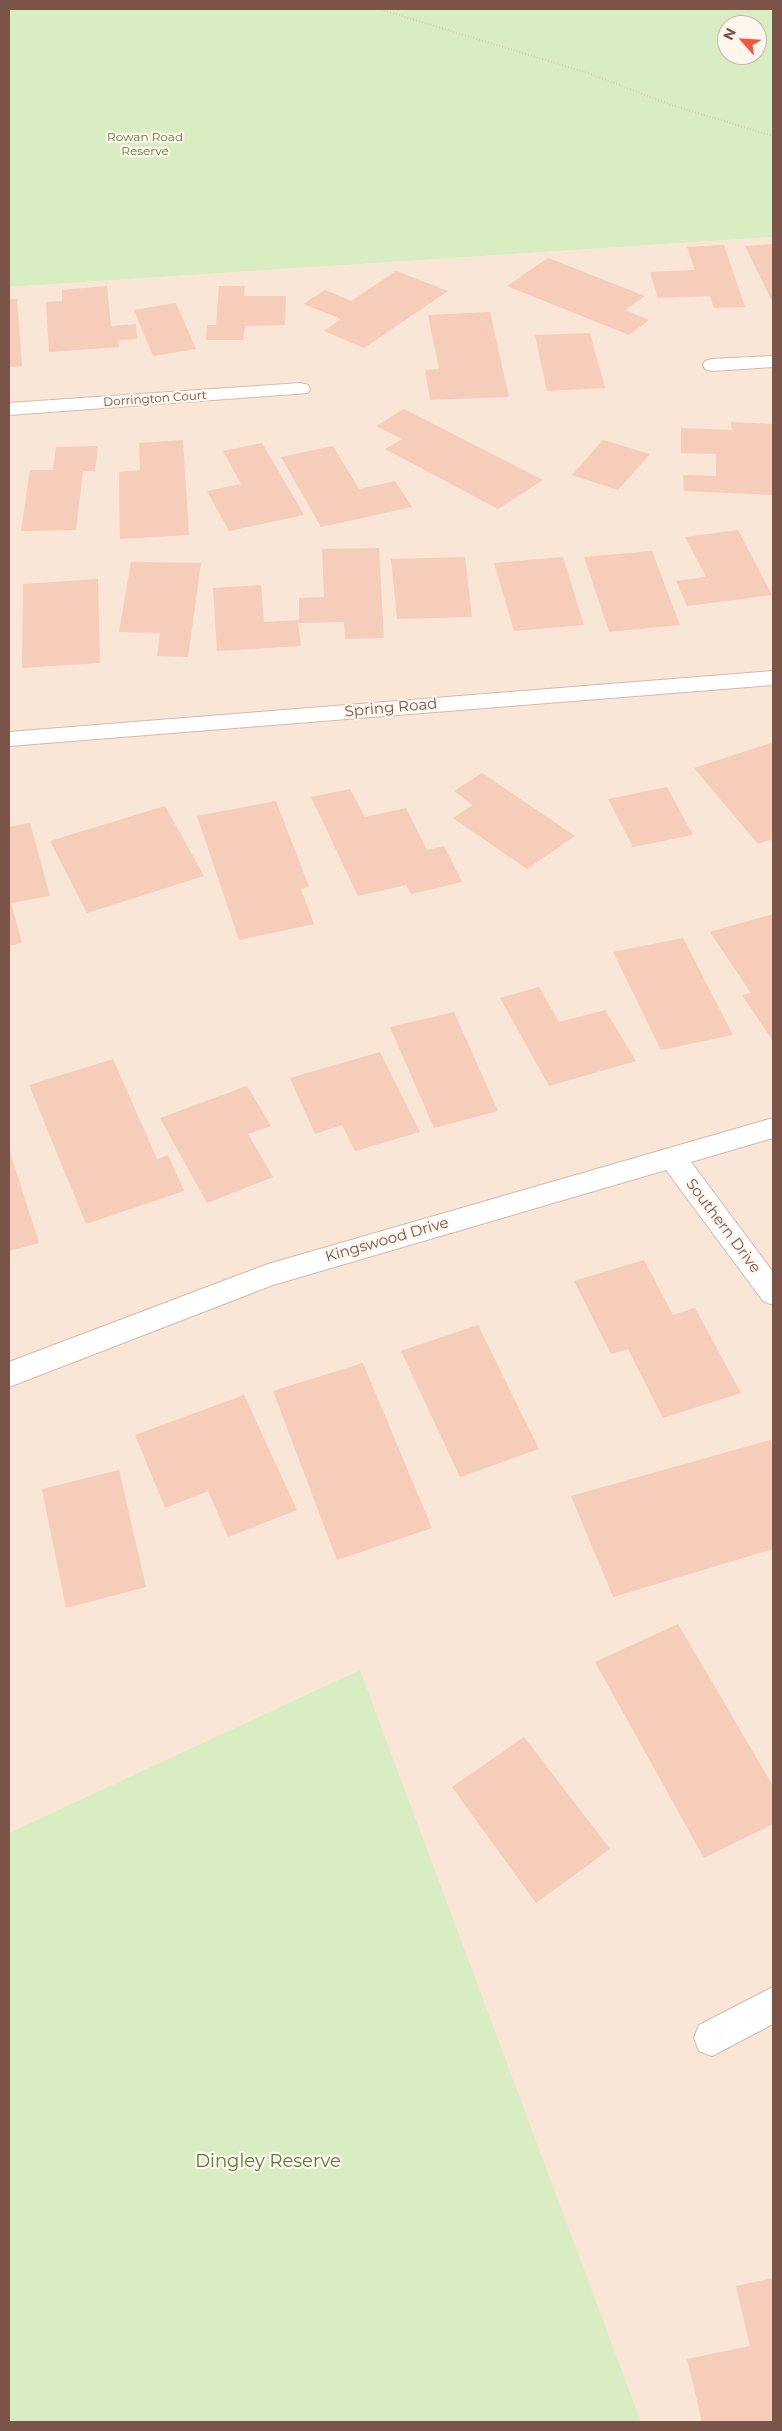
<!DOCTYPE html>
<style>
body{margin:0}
#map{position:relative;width:782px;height:2431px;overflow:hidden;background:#fef2e6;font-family:Montserrat,sans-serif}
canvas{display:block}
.frame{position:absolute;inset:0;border:10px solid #7a5448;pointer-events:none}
.north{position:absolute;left:717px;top:15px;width:50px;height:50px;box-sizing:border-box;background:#fff7ee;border:1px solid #cab6ac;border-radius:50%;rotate:296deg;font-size:14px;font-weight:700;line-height:20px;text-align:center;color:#7a5448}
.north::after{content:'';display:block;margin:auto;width:18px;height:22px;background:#f35640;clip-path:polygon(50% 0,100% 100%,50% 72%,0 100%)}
</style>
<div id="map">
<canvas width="782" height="2431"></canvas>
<div class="frame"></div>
<div class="north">N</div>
</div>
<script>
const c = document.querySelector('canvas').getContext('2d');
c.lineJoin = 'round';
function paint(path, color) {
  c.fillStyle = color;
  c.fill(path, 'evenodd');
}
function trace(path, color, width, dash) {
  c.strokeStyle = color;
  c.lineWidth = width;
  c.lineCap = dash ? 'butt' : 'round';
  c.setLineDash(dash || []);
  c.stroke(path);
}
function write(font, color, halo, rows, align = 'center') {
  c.font = font + ' Montserrat,sans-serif';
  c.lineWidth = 4.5;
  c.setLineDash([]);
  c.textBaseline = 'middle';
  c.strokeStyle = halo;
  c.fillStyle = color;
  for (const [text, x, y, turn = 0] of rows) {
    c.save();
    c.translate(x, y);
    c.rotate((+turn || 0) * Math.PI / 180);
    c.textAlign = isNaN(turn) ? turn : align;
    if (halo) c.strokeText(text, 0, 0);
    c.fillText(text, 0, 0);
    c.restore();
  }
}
const residential = new Path2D(`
 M773,237V2422H9V287Z`);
const green = new Path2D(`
 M9,9H773V237L9,287ZM727,25H757V55H727Z
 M360,1670L641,2422H9V1833Z`);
const building = new Path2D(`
 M773,244V301H772L745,246Z
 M724,245L745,307L714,308L710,296L658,298L650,272L695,270L687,247Z
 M548,258L645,296L625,310L649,320L629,335L507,286Z
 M396,271L448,291L364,348L324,331L341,319L303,304L325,290L351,301Z
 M107,286L111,326L136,324L137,339L118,340L119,347L49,352L46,302L62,301V290Z
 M219,286H245L244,296H286L285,325L245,326L243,340H206L207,325H216Z
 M9,299H17L22,366L9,367Z
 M176,303L196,349L153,356L134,310Z
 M490,312L509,397L430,400L425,370L439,369L428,315Z
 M590,333L605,388L547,391L535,335Z
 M404,409L543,480L498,509L385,449L402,439L376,426Z
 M731,422L773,424V495L684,491L683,475L716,476V454L681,453V428L732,430Z
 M183,440L189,535L120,539L119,472L140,470L139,443Z
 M603,440L650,454L618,490L572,475Z
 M262,443L304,515L229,531L207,491L241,484L223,451Z
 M98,446L95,471H83L76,530L21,531L30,470H53L56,447Z
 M333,446L359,489L395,481L412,507L321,527L281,457Z
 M738,530L772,595L687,606L676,581L706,577L685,537Z
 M379,548L384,638L345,639L344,622L298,623L301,646L217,651L213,588L261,585L264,622L299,620V598L324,597L322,549Z
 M652,551L680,625L609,632L584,557Z
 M465,557L472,617L397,619L391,559Z
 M563,557L584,625L514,631L494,563Z
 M131,562L201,563L188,657L157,656L160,633L119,632Z
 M98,579L100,663L22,668L23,584Z
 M771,743L773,745V839L758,844L694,768Z
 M482,773L575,836L527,869L453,818L473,805L454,791Z
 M667,787L693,835L633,847L608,799Z
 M350,789L365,817L406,808L427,850L444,846L462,882L411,894L406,885L358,896L311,797Z
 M276,801L309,887L301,889L314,924L239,940L197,816Z
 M165,806L204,876L87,913L50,841Z
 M30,823L50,896L11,903L22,943L9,946V827Z
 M773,914V1041L742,995L751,993L710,932Z
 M683,938L733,1035L661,1050L613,952Z
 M539,987L559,1022L605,1010L636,1061L549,1086L500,998Z
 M454,1012L498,1111L434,1128L390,1027Z
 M380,1052L420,1132L355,1151L342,1125L315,1134L290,1078Z
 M113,1059L157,1159L168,1155L184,1191L86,1224L29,1085Z
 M247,1086L271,1126L248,1134L273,1177L207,1203L160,1118Z
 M9,1149L39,1243L9,1251Z
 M644,1260L673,1315L695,1308L741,1393L663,1418L628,1349L611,1354L574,1281Z
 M478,1325L539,1449L460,1477L401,1351Z
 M363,1363L432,1528L337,1560L273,1391Z
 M244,1395L297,1510L228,1537L208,1491L165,1508L135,1435Z
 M770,1440L773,1447V1549L613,1597L571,1496Z
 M119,1470L146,1587L66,1608L42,1489Z
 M678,1624L773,1786V1824L704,1858L595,1662Z
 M524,1737L610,1849L536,1903L452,1787Z
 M773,2278V2422H702L687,2359L750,2346L736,2286Z`);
const path = new Path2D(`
 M379,9L588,73L671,105L773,136`);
const street = new Path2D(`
 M773,356V367L712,371L705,369L703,365L705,361L712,359Z
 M301,383L308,385L310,389L308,393L9,415V403Z
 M773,671V685L9,746V732Z
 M773,1118V1138L691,1162L773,1272V1305L763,1301L666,1170L273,1285L9,1387V1362L268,1264Z
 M773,1987V2024L712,2056L699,2051L694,2038L699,2025Z`);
const farParknames = [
 ["Rowan Road",145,137],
 ["Reserve",145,151]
];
const farStreetnames = [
 ["Dorrington Court",155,399,-4]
];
const streetNames = [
 ["Spring Road",391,708,-5],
 ["Southern Drive",723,1226,53],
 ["Kingswood Drive",387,1240,-16]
];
const nearParknames = [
 ["Dingley Reserve",268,2162]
];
paint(residential, '#f9e6d6');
paint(green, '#d8eec2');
paint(building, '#f6ccbb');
trace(street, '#d4baad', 2);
trace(path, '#dcaf9d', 2, [0.5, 2.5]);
paint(street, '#fff');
write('12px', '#557b3c', '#fff7ee', farParknames);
write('12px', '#7a5448', '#fff7ee', farStreetnames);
write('15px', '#7a5448', '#fff7ee', streetNames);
write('18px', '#557b3c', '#fff7ee', nearParknames);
</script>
